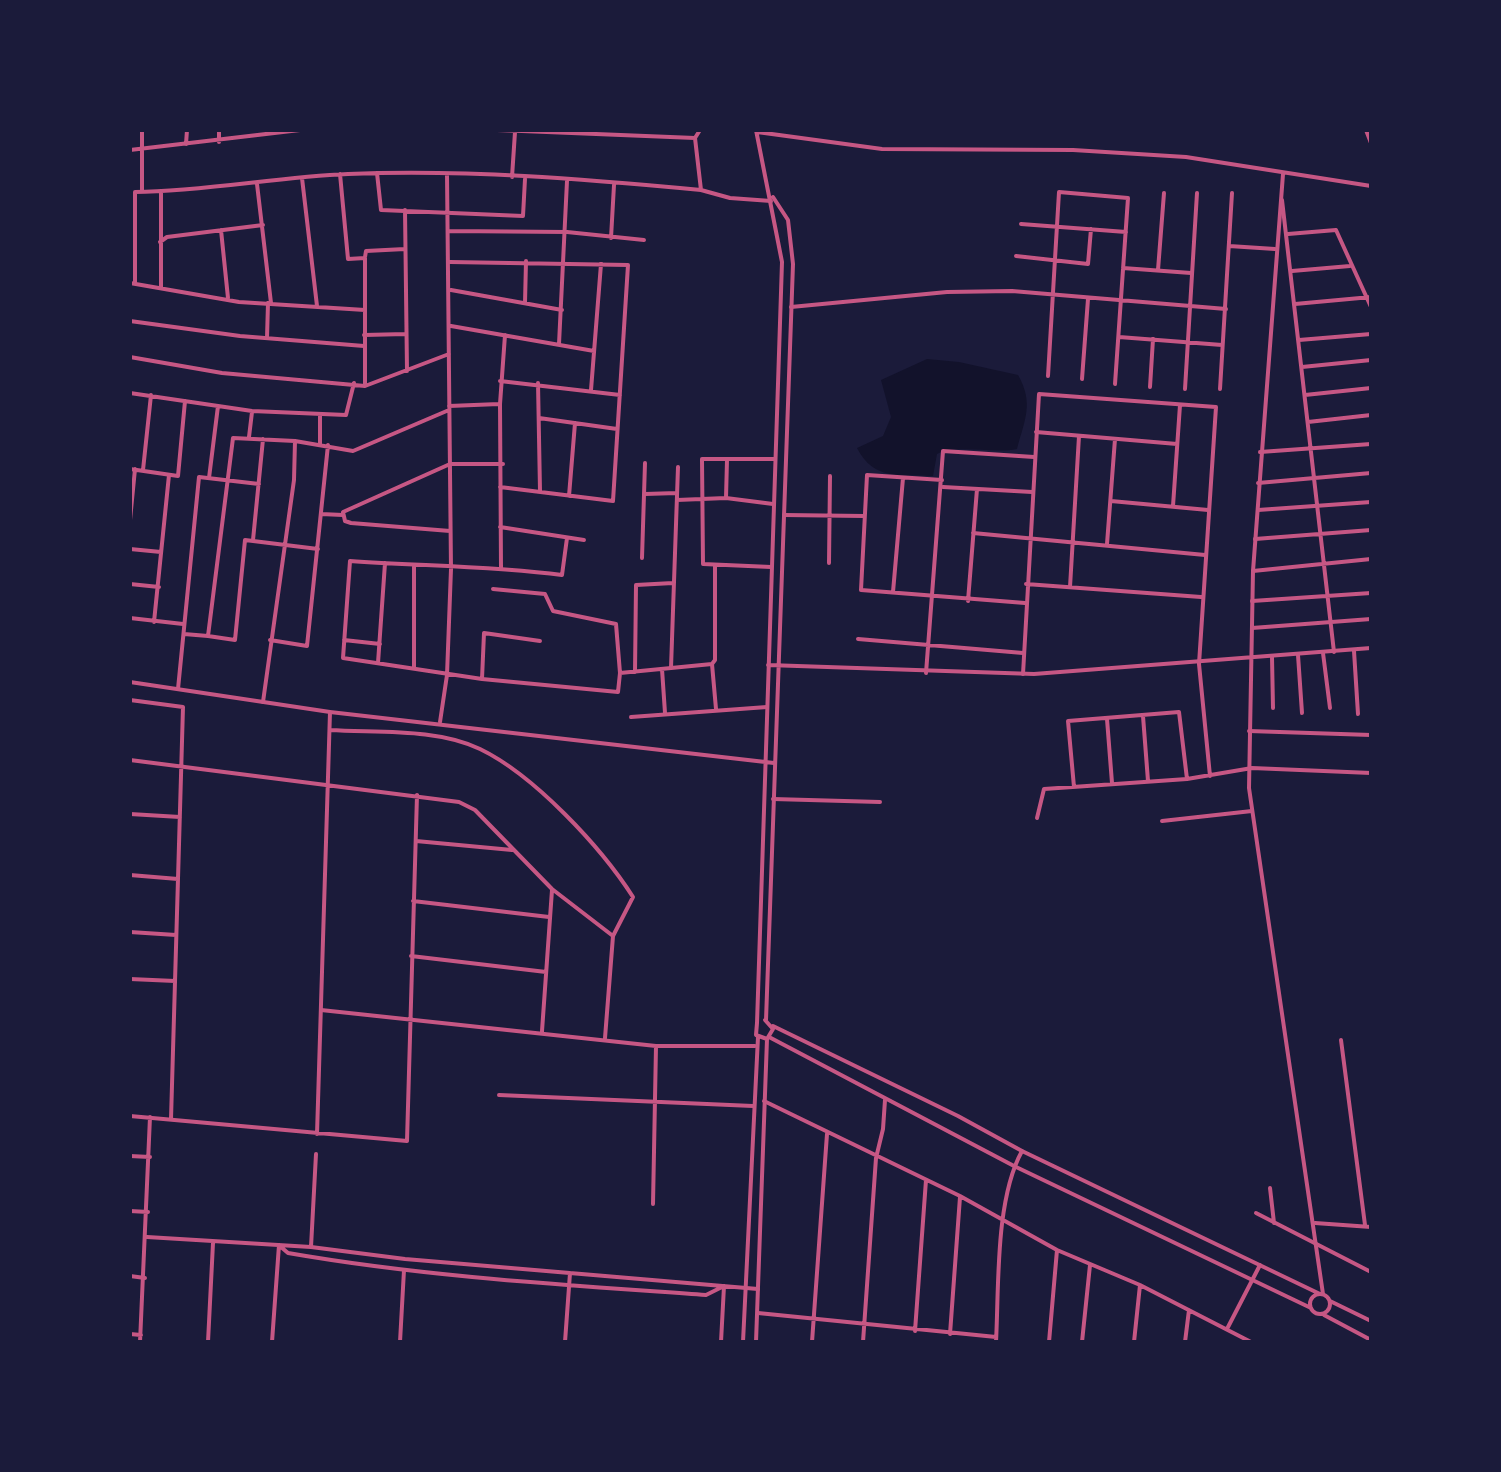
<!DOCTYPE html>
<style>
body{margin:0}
#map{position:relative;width:1501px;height:1472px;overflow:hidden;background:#1b1b3a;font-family:Overpass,sans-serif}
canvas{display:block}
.frame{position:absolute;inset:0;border:132px solid #1b1b3a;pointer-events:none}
</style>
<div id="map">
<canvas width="1501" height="1472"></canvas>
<div class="frame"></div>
</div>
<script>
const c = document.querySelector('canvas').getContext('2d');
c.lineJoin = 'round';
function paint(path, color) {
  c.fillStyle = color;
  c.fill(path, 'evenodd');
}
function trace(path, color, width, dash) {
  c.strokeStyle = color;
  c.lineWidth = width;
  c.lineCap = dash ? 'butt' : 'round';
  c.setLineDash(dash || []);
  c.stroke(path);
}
const water = new Path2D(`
 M927,359L959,362L1018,375C1034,403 1025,419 1017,449C994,454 955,444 937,454L933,476C899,474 874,481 857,448L883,436L891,417L881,380Z`);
const minor = new Path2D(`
 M142,130V192
 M497,130L695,138L701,190L730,198L771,201
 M1366,130L1371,143
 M695,138L700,130
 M219,142V130
 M186,144L187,130
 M130,150L300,130
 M377,173L381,210L523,216L525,179
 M340,174L348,259L365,258V386L449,354
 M512,177L515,132
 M302,178L317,306
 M257,184L271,303
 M161,192V287
 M1282,200L1334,652
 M405,210L407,371
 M1021,224L1126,232
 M221,230L228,298
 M449,231L567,232L644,240
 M1288,234L1336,230L1371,307
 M611,238L614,185
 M160,242L167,237L263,225
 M1229,246L1275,249
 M1016,256L1088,264L1091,229
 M365,257L366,251L405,249
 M450,262L628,265L613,501L500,487
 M1123,268L1191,273
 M1158,270L1164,193
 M1292,271L1350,266
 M130,283L239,302L365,310
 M135,283V192C207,191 277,177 348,174C464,169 585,179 701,190
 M451,290L562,310
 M525,303L526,261
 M1295,304L1371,297
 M791,307L947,292L1012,291L1226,309
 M130,321L240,336L364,346
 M451,326L594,351
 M364,335L406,334
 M1119,337L1222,345
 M267,338L268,303
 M1299,340L1371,334
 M559,344L567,181
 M130,357L222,373L365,386
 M1302,367L1371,360
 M1048,376L1059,192L1128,198L1115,384
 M1082,379L1088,299
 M500,381L620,395
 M538,383L540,491
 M1150,387L1153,339
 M1185,389L1197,193
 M1220,389L1232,193
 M591,390L601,264
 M130,393L252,411L346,415L354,383
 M1305,395L1371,388
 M449,406L499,404
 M539,418L617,429
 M1308,422L1371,415
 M1036,432L1177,444
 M249,437L252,412
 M320,444V415
 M1260,452L1371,444
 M130,469L178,476L185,401
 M143,470L151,395
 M209,478L218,406
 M942,480L867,475L861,590L1025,603
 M1258,483L1371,473
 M943,487L1032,492
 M645,494L677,493
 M569,496L575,423
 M726,498L727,460
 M677,500L726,498L773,504
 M1111,501L1208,510
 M1173,506L1180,405
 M1258,510L1371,502
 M321,514L343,515
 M784,515L864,516
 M130,520L135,469
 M500,527L584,540
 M450,531L351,523L345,521L343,512L450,464H503
 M973,533L1205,555
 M1255,539L1371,530
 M253,540L263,439
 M1107,544L1115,439
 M130,549L161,552
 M642,558L645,463
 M829,563L830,476
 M715,566V660L712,664L716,709
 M771,567L703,564L702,459H775
 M501,568L500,404L505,335
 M1253,571L1371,559
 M130,584L159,587
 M1026,584L1201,597
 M1070,587L1079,436
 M493,589L545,594L553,611L616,624L620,673
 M893,592L903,478
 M968,601L977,489
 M1252,601L1371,593
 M130,618L183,624
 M154,622L169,475
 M1252,628L1371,619
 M184,634L208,636L233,438L295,441L353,451L449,410
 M208,636L235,640L245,540L318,549
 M858,639L1023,653
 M270,640L307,646L328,445
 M344,640L380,644
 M540,641L484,633L482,679L618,692L620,673L712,664
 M1354,651L1358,714
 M1323,653L1330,708
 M1298,655L1302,713
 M1272,657L1273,708
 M378,663L385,563
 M414,667V566
 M671,668L678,467
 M662,669L665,713
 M635,672L636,585L673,583
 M926,673L943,451L1034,457
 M1023,674L1039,394L1216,407L1199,664L1210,776
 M482,679L343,658L350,561C421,566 492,566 562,575L567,538
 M178,689L199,477L259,484
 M130,700L183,707L171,1119
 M263,702L294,480L295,441
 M1143,716L1148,781
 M631,717L767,707
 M1107,719L1112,783
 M440,722L447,675L451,569L447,174
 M330,730C377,733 437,728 480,749C534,775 601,847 633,897L613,936L605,1038
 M1249,731L1371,735
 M130,760L459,802L475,810L552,889L613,936
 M1074,787L1068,721L1179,712L1187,779
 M773,799L880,802
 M130,814L180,817
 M1037,818L1044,789L1187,779L1252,768L1371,773
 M1162,821L1252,811
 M416,841L512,850
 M130,875L178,879
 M413,901L549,917
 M130,932L176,935
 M411,956L546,972
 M130,979L175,981
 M321,1010L656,1046H755
 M542,1031L552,890
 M1341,1040L1365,1225
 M499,1095L753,1106
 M764,1101L960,1196L1057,1250L1140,1285L1251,1342
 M130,1116L407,1141L417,795
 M317,1134L330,712
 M130,1156L150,1157
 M1270,1188L1274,1223
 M653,1204L656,1046
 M130,1211L148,1212
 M1256,1213L1371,1272
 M1315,1223L1371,1227
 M147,1237L311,1247L405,1259L758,1289
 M281,1247L288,1253C426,1277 567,1285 706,1295L724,1286
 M311,1247L316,1154
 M130,1276L145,1278
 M758,1313L996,1337
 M1227,1329L1260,1265
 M915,1331L926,1180
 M130,1334L141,1335
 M950,1334L960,1197
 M140,1342L150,1117
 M208,1342L213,1243
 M272,1342L279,1245
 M400,1342L404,1270
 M565,1342L570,1273
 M721,1342L724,1286
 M812,1342L827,1134
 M863,1342L876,1158L883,1129L885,1100
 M996,1342C999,1287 995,1200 1022,1151
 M1049,1342L1057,1250
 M1082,1342L1090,1265
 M1134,1342L1140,1285
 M1185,1342L1189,1310`);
const tertiary = new Path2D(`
 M756,130L782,262L757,1023
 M757,132L882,149L1073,150L1186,157L1371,186
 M1283,174L1253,571L1249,788L1323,1294
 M768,665L1034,674L1371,648
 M130,682L330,712L774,763
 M766,1020L793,264L788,220L773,197
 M757,1023L756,1035L767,1039
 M773,1026L958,1116L1022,1151L1320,1294
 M769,1037L1014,1166L1311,1308
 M1310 1304a10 10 0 1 1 20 0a10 10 0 1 1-20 0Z
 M1330,1301L1371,1321
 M1324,1315L1371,1340
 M743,1342L758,1037
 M756,1342L767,1039L773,1029L765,1020`);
paint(water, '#12122b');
trace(minor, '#c65784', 4);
trace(tertiary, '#c65784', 4);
</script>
